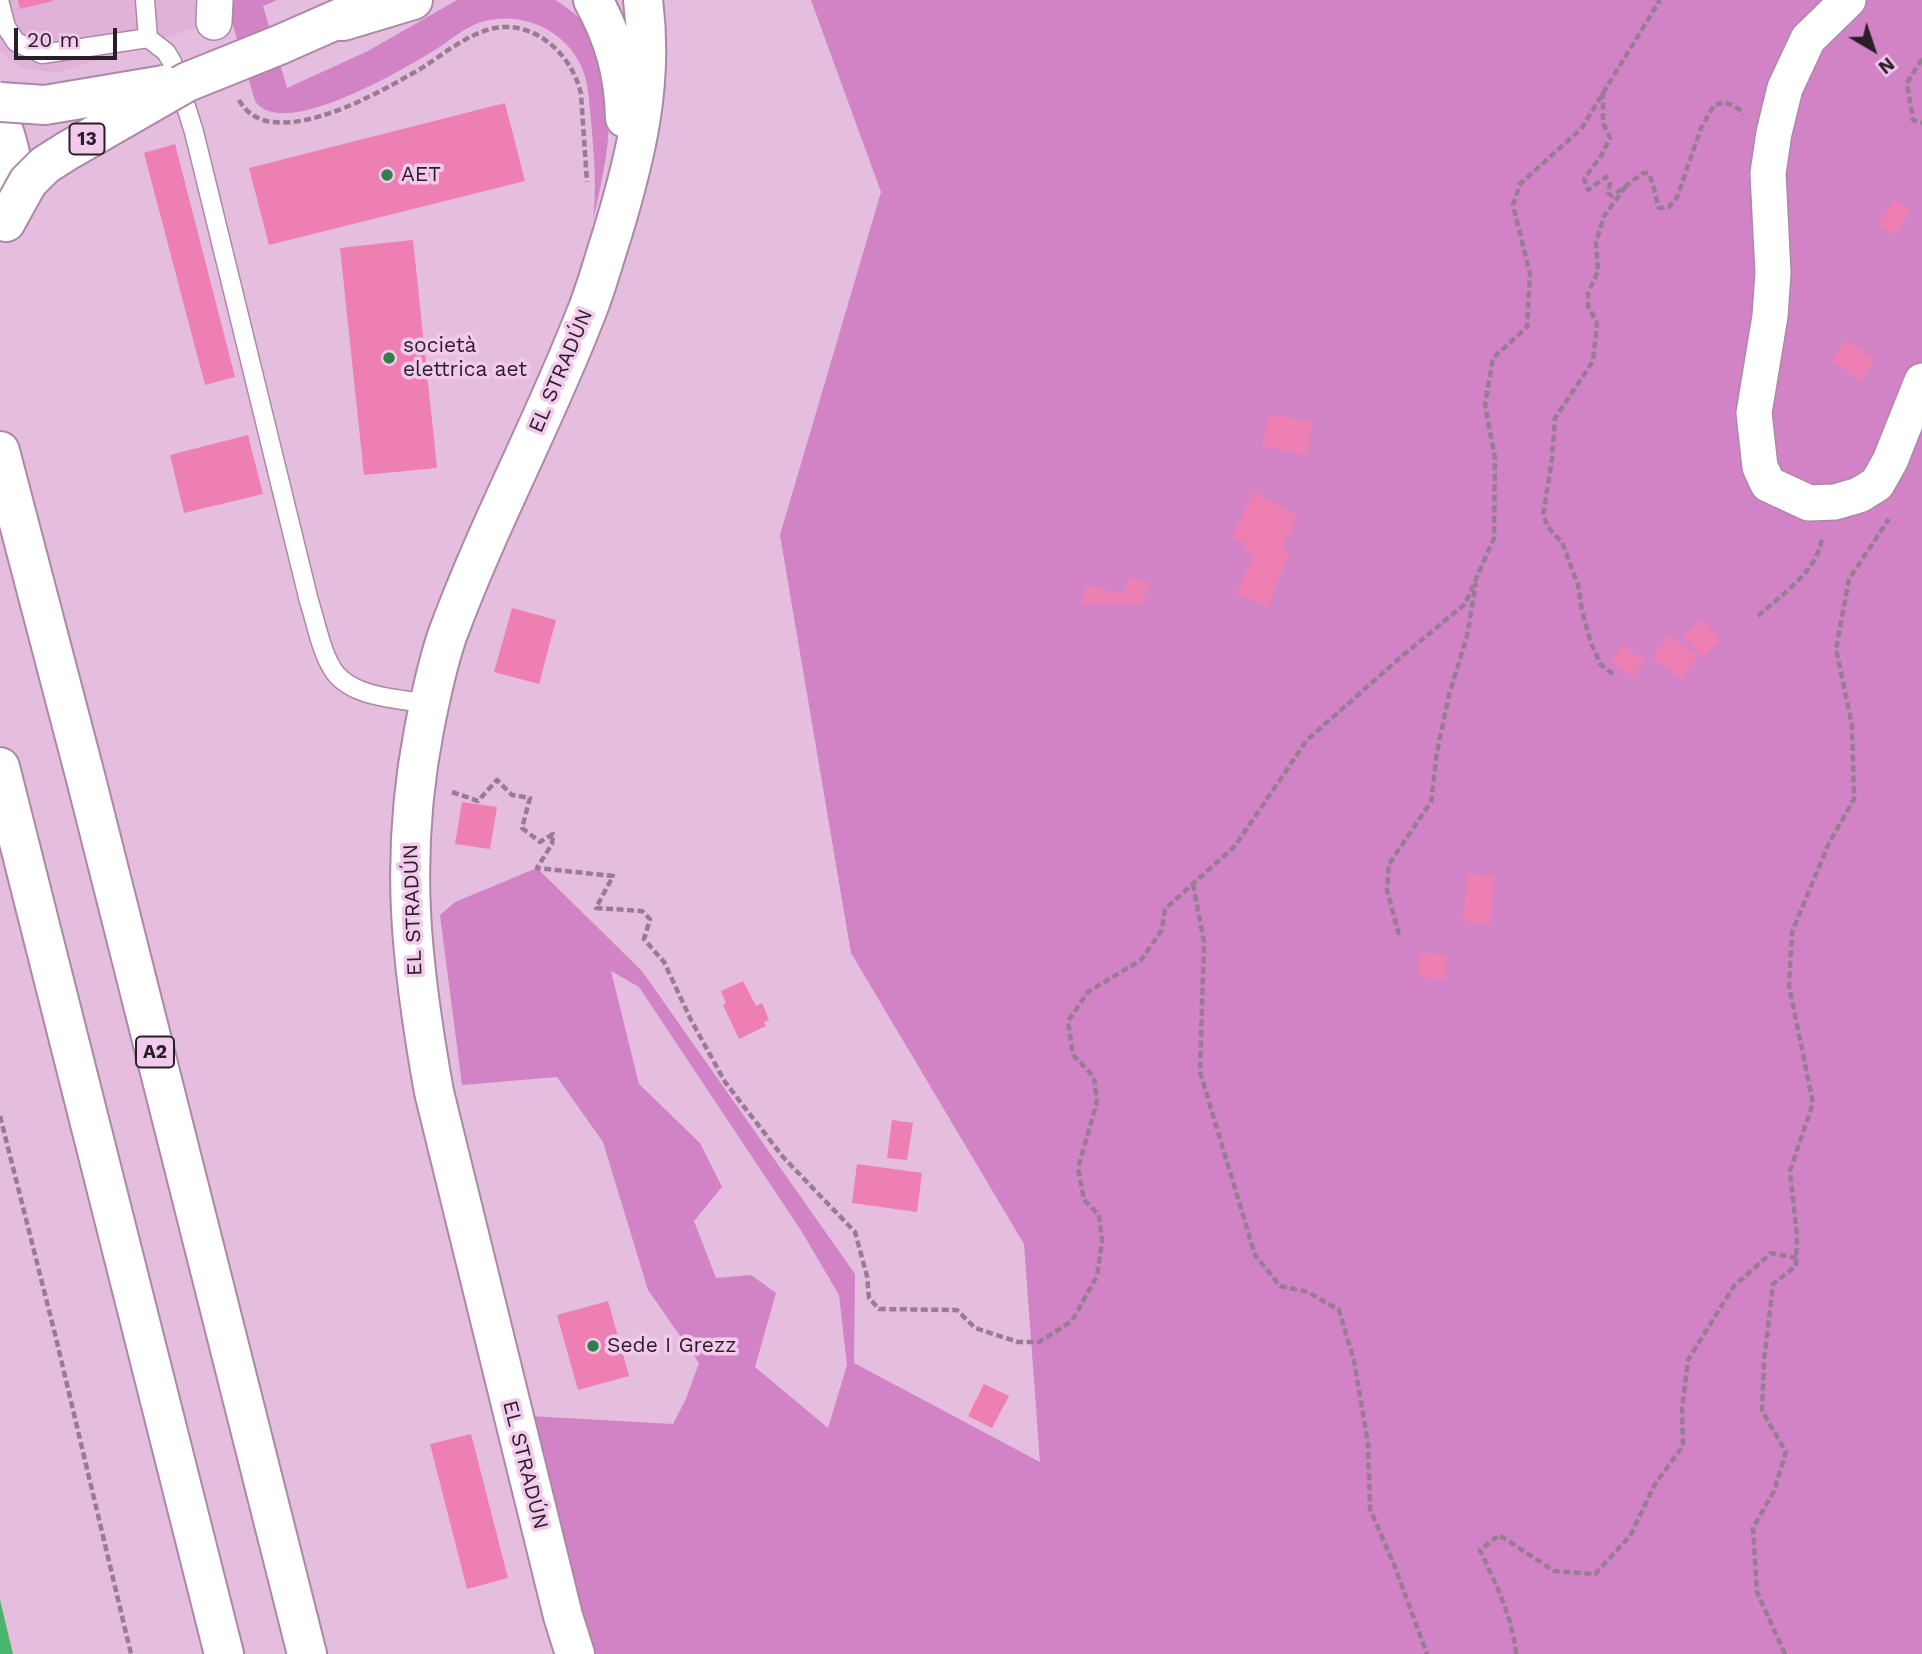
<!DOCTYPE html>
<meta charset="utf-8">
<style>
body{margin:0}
#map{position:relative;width:1922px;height:1654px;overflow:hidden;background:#e5bdde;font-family:"Work Sans",sans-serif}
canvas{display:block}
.north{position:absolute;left:1838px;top:14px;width:70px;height:70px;-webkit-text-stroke:5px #f2caeb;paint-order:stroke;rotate:141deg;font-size:19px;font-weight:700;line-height:28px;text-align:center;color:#2b1d29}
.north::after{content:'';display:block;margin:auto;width:24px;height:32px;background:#2b1d29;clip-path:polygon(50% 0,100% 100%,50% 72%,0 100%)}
.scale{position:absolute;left:14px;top:28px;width:103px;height:32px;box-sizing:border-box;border:4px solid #2b1d29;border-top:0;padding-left:9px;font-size:21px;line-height:24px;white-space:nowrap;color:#2b1d29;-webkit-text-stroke:5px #f2caeb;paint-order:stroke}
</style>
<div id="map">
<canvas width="1922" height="1654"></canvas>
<div class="north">N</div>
<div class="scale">20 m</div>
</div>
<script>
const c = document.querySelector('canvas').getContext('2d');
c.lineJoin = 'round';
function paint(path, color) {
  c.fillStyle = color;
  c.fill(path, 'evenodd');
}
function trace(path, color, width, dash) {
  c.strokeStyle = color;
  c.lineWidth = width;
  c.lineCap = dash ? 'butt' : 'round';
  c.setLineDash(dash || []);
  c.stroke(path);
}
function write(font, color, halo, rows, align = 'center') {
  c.font = font + ' "Work Sans",sans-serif';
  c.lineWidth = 7;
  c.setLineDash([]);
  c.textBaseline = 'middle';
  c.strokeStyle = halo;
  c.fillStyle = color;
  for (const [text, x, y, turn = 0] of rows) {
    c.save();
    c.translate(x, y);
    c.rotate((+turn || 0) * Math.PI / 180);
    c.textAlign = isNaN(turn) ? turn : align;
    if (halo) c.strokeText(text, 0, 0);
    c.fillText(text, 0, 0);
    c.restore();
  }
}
const built = new Path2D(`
 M0,0H215L214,22L60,72L28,70L8,59L0,51Z`);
const green = new Path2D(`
 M230,0H277L263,6L287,88L368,51L457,0H555C592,22 597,41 603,80C605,93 608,106 609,118C609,153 600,188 593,221C597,187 594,155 591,120C589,103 589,84 582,68C567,31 523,11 485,21C464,26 448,43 430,53C400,71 282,141 255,101L231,18Z
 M811,0H1922V1654H575L512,1415L673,1424L685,1401L699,1363L648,1290L603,1142L557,1077L462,1085L440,915L455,902L537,868L642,971L855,1274L854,1363L1040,1462L1024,1244L851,953L780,535L881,192ZM611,971L639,987L802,1232L839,1295L847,1365L828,1428L755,1367L776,1293L751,1275L716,1278L694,1221L722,1187L700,1143L639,1084Z`);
const water = new Path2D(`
 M0,1600L13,1654H0Z`);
const building = new Path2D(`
 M18,0H53V1L20,9Z
 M505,103L525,181L269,245L249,168Z
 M175,144L235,377L205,385L144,153Z
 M1895,200L1911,212L1893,235L1878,224Z
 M413,240L437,468L364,475L340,248Z
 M1846,340L1875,359L1861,381L1831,361Z
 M1269,414L1313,422L1307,455L1262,446Z
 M248,435L263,494L184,513L170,455Z
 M1253,491L1298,516L1282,548L1290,552L1268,607L1236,594L1253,556L1242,551L1246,544L1232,538Z
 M1129,577L1149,583L1143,604H1082L1086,585L1123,594Z
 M512,608L556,620L539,684L494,672Z
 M1702,619L1721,639L1703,657L1683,637Z
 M1669,635L1698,656L1681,679L1652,658Z
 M1622,645L1644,660L1633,677L1611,662Z
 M462,802L497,807L490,849L455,844Z
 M1468,874L1495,876L1490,924L1462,921Z
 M1419,953L1447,955L1446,979L1418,977Z
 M743,981L756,1006L762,1003L769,1020L764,1022L766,1026L739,1039L723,1005L726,1003L721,991Z
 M892,1120L913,1123L907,1160L887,1158Z
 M857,1164L922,1173L917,1212L852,1203Z
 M608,1301L629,1376L578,1390L557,1315Z
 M984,1384L1009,1396L992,1428L968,1416Z
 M471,1434L508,1578L467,1589L430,1444Z`);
const path = new Path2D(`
 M1922,59L1907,83L1913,120L1922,123
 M1603,92V123L1610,138L1601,156L1584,179L1588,190L1606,177L1610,184L1608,193L1612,196L1643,173H1648C1654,183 1655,196 1659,208L1669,207L1677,197L1701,128L1714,105L1725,102L1739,109L1743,115
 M239,100C268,154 371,97 408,76C435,62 458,39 487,30C531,16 572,53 581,94L587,182
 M1758,616C1781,595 1818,571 1822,538
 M1613,674L1601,665L1591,643L1582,611L1578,585L1562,542L1551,531L1543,516L1552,459L1555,418L1593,361L1597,323L1588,306V293L1598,271L1596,242L1604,216L1626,186
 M452,792L478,801L497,780L512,795L530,798L522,828L540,842L553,834L552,844L537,868L613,876L596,908L642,911L650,919L644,939L664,962L691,1020L725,1082L783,1157L855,1232L867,1276L869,1298L879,1309L957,1310L975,1328L1018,1342H1039L1072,1321L1097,1276L1102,1241L1099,1215L1084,1200L1078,1168L1097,1102L1094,1077L1073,1055L1068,1021L1088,992L1141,960L1162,930L1165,909L1235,846L1307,740L1401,657L1465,604L1494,538L1495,458L1485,405L1493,358L1527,327L1530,274L1513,205L1520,184L1581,129L1660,0
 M1193,884L1204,942L1200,1072L1255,1255L1280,1286L1308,1292L1339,1310L1354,1361L1368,1443L1370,1509L1395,1567L1427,1654
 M1399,935L1387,890L1389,864L1431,802L1437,752L1449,695L1467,636L1476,583
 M0,1116L55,1334L131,1654
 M1516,1654C1513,1618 1495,1582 1480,1550L1499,1535L1554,1571L1595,1574L1630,1536L1655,1484L1683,1446L1682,1409L1688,1360L1734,1286L1771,1253L1796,1258
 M1785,1654L1757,1592L1753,1528L1774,1491L1786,1452L1762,1411L1764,1361L1773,1284L1796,1266L1797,1235L1790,1171L1813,1103L1789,986L1792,932L1829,843L1854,799L1852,725L1836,649L1849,579L1889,519`);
const lane = new Path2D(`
 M0,4L6,27L16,42L42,54L148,38L145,0
 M148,38L166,52L172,62L194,132L309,601C316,622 322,657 336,674C356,698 400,699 429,704`);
const street = new Path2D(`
 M1848,0L1808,39L1785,88L1774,133L1768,173L1773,273L1770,316L1754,413L1760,467L1768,484L1809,503L1835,502L1859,495L1877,484L1890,461L1922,381
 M214,22L215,0`);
const secondary = new Path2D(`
 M593,0C614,38 624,74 625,118
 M343,21L413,0
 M575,1654L563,1616L434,1092C411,964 399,859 424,730C430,699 437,666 447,636C487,527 543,424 585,316C596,290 603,262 612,235C636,156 654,83 643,0`);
const primary = new Path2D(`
 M279,45L354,12L375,0
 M0,120C12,153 21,189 6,222`);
const highway = new Path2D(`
 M0,451L86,779L307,1654
 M0,767L224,1654`);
const primaryBridge = new Path2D(`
 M0,102L45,105L164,85
 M8,218L28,182L45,165L67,151L187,82L279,45`);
const markers = [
 [387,175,7,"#327d4b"],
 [389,358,7,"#327d4b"],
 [593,1346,7,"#327d4b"]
];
const shields = [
 [87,139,35],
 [155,1052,38]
];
const shieldNames = [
 ["13",87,139],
 ["A2",155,1052]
];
const poiNames = [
 ["AET",401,175],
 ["società",403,346],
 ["elettrica aet",403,370],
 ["Sede I Grezz",607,1346]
];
const streetNames = [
 ["EL STRADÚN",561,371,-67],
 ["EL STRADÚN",413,910,-92],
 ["EL STRADÚN",525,1465,76]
];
paint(built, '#e0b2d9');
paint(green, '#d183c6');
paint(water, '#47b76e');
paint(building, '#ee7fb3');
trace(lane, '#ad87a7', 21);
trace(street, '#ad87a7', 38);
trace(secondary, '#ad87a7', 42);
trace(primary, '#ad87a7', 42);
trace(highway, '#ad87a7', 42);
trace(path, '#997c94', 4.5, [7, 3.5]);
trace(lane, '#fff', 18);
trace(street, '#fff', 35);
trace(secondary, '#fff', 38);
trace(primary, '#fff', 38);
trace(highway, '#fff', 38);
trace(primaryBridge, '#ad87a7', 42, []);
trace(primaryBridge, '#fff', 38);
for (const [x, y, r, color] of markers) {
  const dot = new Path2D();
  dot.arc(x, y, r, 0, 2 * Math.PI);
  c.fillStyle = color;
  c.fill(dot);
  trace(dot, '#f2caeb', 2.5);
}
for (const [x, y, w] of shields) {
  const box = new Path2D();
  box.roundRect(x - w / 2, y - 15.5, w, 31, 5);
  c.fillStyle = '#f2caeb';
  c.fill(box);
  trace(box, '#2b1d29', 2);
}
write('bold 19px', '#2b1d29', null, shieldNames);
write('21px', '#2b1d29', '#f2caeb', poiNames, 'left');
write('21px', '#2b1d29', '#f2caeb', streetNames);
</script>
